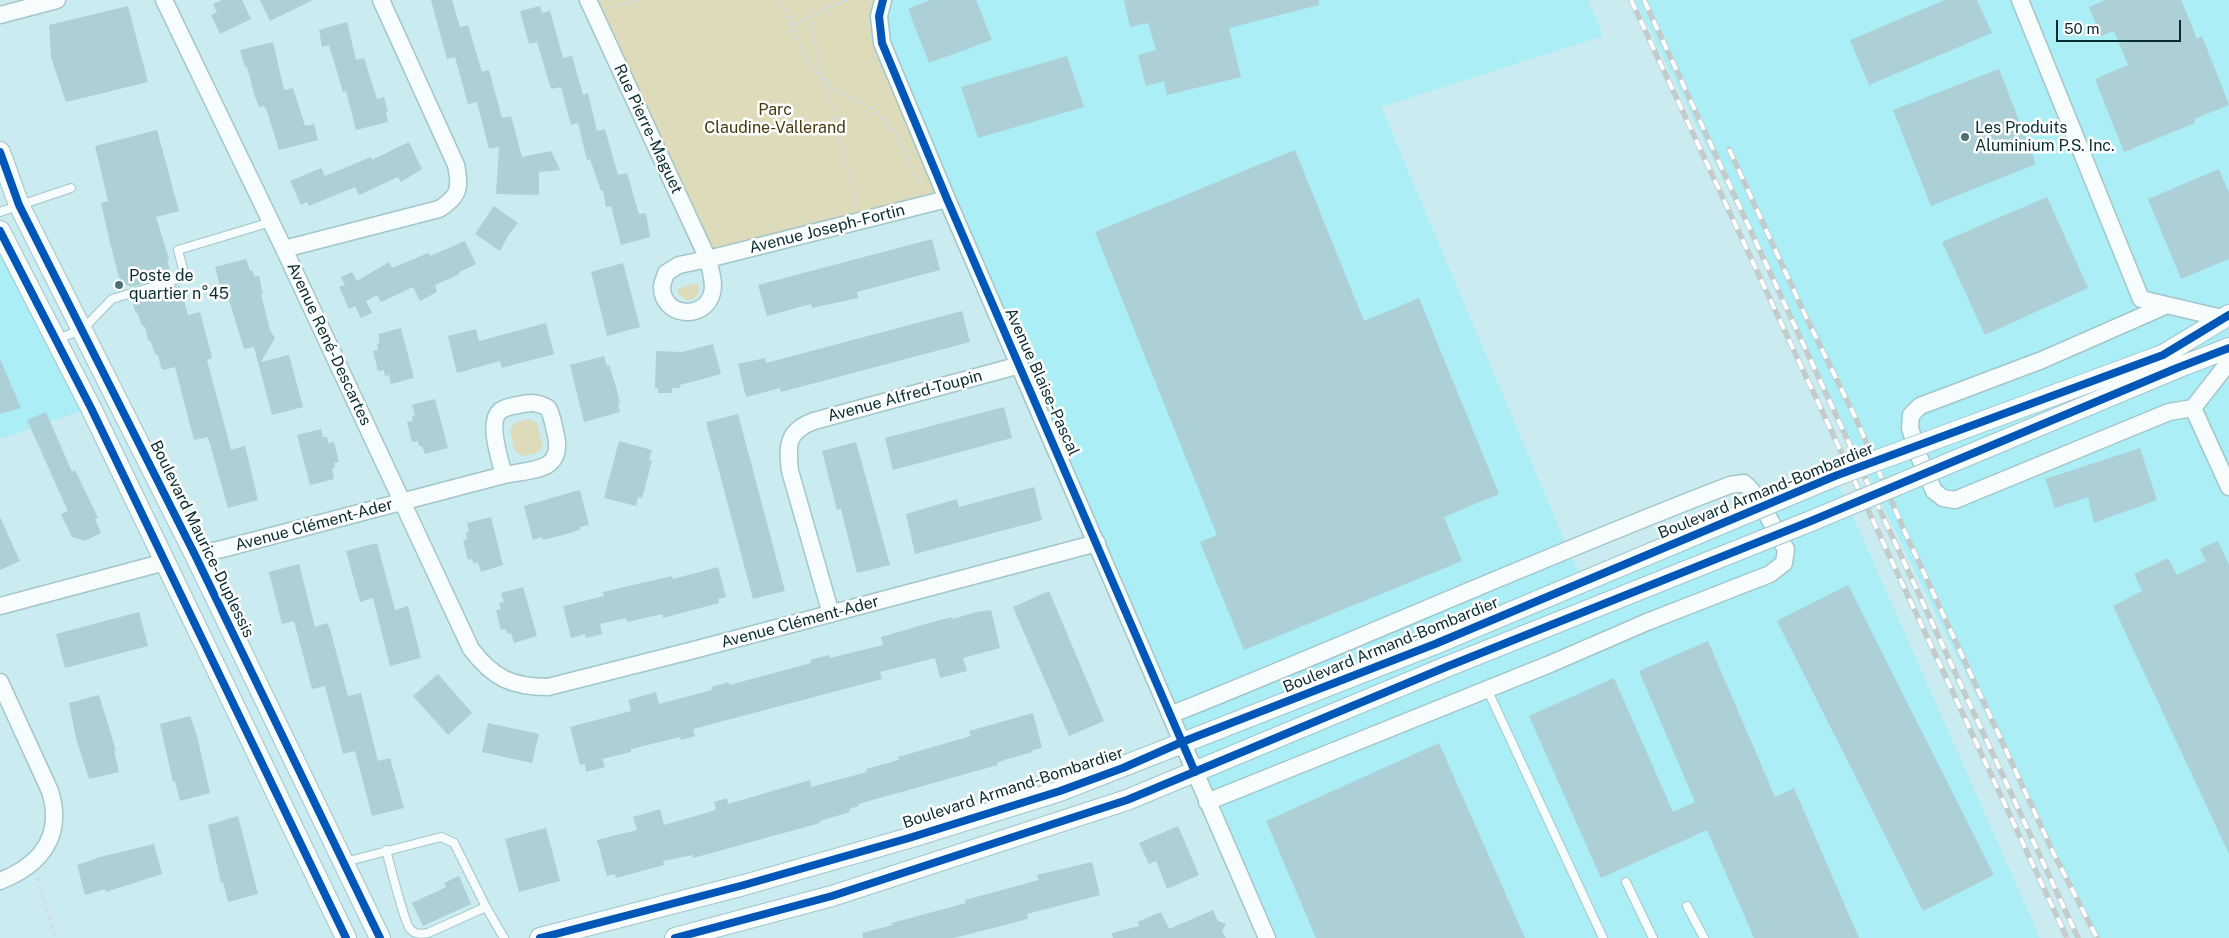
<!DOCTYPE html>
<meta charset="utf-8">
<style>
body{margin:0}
#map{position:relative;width:2229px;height:938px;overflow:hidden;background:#caebef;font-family:"Public Sans",sans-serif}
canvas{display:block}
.scale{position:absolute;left:2056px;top:20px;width:125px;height:22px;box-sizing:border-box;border:2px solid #092d31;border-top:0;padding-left:6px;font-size:15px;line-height:18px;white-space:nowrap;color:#092d31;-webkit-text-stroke:4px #fff;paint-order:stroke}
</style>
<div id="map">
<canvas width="2229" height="938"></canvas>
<div class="scale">50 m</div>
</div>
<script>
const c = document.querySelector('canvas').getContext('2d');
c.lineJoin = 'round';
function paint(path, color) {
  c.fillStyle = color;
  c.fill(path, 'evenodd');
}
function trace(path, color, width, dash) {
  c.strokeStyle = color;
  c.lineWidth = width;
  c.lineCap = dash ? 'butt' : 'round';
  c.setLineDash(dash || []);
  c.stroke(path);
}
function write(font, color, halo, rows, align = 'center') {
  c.font = font + ' "Public Sans",sans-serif';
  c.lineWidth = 5;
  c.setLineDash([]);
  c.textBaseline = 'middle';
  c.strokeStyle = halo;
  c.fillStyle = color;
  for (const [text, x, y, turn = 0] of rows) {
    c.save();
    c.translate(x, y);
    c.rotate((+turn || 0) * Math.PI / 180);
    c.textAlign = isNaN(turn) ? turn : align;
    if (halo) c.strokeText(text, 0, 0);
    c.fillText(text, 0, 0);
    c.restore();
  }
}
const built = new Path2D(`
 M886,0H1588L1603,36L1381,107L1582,582L1835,476L2040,938H1267L1243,882L1180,761L882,43Z
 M1635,0H2229V938H2095Z
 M0,231L91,408L0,439Z`);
const green = new Path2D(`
 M588,0H886L879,16L947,199L708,259Z
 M698,283L699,292L694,299L686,300L679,295L677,289Z
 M528,419L537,423L543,447L537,453L521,456L515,451L510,430L515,423Z`);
const building = new Path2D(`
 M222,0H242L251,19L220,34L211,15L217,12L213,4Z
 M260,0H313L270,21Z
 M431,0H452L460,27L468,25L482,72L489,70L502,118L511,116L522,157L551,151L560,170L539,172V195L496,194L499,147L489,149L477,102L468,104L455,57L447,59Z
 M930,0H976L992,40L929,63L908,9Z
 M1124,0H1319V5L1229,28L1241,77L1167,95L1164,81L1146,86L1138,55L1156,50L1148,23L1130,27Z
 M1945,0H1977L1992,33L1869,85L1850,40Z
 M2105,0H2181L2197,39L2202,36L2229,105L2194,119L2195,123L2124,152L2095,79L2128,65L2114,31L2101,36L2089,7Z
 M128,6L148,82L66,102L51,57L49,25Z
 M540,6L542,13L550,11L563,58L572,56L583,95L588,93L597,131L605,129L618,175L627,173L639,214L646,213L650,237L621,245L611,206L606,207L603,190L601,191L590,159L587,160L578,123L571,125L561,87L551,89L537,42L529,44L520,11Z
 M347,22L356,60L364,58L377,99L384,97L388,112H386L388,122L356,130L346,91L343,92L329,45L322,47L319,30Z
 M273,42L284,90L293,88L305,126L314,124L318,140L279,150L267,111L264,106L259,107L255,97L247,67H245L240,50Z
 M1067,56L1084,107L978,138L961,87Z
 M1999,69L2036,164L1931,206L1893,110Z
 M157,130L179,211L156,217L169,259L167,260L171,275L131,287L120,281L110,243L101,203L108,201L95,146Z
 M409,142L422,169L401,182L398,177L359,195L355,187L309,206L307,202L301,205L290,181L321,168L325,176L371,157L372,160Z
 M1295,150L1364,321L1419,298L1499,494L1444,517L1462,561L1244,650L1200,542L1217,535L1095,232Z
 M2219,169L2229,193V259L2181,279L2148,199Z
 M2047,197L2088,288L1985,335L1942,242Z
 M494,206L518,223L508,236L500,251L475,234Z
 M932,239L940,270L857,292L858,298L812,308L811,304L767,316L758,285Z
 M465,241L476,264L459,272L460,274L435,285L437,292L420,301L413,287L381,302L377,295L366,301L372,313L361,318L355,306L349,309L339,287L345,285L341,277L352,272L357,281L389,262L392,268L428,253L430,256Z
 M246,259L250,271L252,270L255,277L259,276L263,294H261L270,330L275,338L261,362L289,355L303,407L272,415L254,347L244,349L228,297L223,298L215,267Z
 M623,263L640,327L607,336L591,272Z
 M174,286H180L188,315L200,312L212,358L207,360L231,450L245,446L258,500L228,508L208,437L194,440L175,367L163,370L161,367L158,356L155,354L151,342L148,340L145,327L142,326L138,314L135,311L133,304L137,297Z
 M962,311L970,342L781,392L780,388L746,397L738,364L765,358L766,363Z
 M546,323L554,354L502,368L500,361L457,373L448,336L476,329L479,341Z
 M401,328L414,378L391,384L389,375L385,376L384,370L378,371L373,351L378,350L377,344L380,343L378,334Z
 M713,344L721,374L680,385V388H672V393H658V388H655L656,351L682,352Z
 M604,356L607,366L609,365L616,387L620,403H618L620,412L584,422L570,365Z
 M0,359L21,408L0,414Z
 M435,399L448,448L425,454L422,446H419L418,441L412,442L407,422L413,421L412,416L415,415L412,405Z
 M1004,407L1012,438L893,470L885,438Z
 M46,412L72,472L75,470L98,518L95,519L101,533L85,541L72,537L61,514L68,511L27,420Z
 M738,414L785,591L753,599L706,422Z
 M321,429L323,437H327L328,443L334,442L339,462L334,463L335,468L332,469L334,479L310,485L297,435Z
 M619,441L652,450L649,460L652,461L642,498L638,497L636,506L604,498Z
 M856,442L890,565L857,573L841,509L837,510L822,451Z
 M2140,448L2157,500L2094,523L2088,497L2055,508L2045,479Z
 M1034,487L1042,520L915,554L906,514L957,499L959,507Z
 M580,490L589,525L580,527V530L563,535L543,540L542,537L533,540L524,506Z
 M0,517L20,561L0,570Z
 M491,517L503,565L481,572L478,562L474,564L472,559L468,560L463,540L467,539L466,533L469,532L467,523Z
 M2218,541L2229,565V854L2113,606L2142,591L2134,574L2168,558L2177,575L2206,561L2200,549Z
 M377,543L395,610L408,606L421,658L390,666L373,598L360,602L346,551Z
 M299,564L315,627L327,623L330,629L348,696L361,693L378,761L390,758L404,808L372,816L355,751L343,754L325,686L312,689L294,621L282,624L269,572Z
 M718,567L726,597L718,599L719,603L663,618L662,614L627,622L626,618L600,624L602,634L586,638L585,634L571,638L563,606L604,596L603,592L672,576L673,579Z
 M1848,585L1994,875L1923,911L1777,621Z
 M523,587L537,636L514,643L511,633L507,634L506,629L501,630L496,610L501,609L499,603L504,602L501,593Z
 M1049,591L1104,721L1069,736L1013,607Z
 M991,610L1000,648L963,658L967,671L940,678L935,658L880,672L882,679L693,729L695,736L681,740L680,737L631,749V752L602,759L605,767L586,772L585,764L580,765L570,727L631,711L628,700L656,692L659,704L712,690L711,687L729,682V685L744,681L811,663L810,660L829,655L830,658L883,645L881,637L926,624L952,617L953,619L976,612Z
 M139,612L148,646L65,668L56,634Z
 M1708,641L1775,797L1794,788L1859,938H1754L1707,830L1601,878L1529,716L1614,678L1673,812L1695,802L1639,671Z
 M438,674L472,713L448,735L413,696Z
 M99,695L116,751H114L119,772L89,779L76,738L69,703Z
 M1033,713L1042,748L1032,750L1033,752L1007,759L997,763L998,765L858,804L859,806L849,809L850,812L820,821V823L693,858V855L663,861L664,865L616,878L615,874L607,876L597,840L637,830L633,817L660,809L664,825L713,811L716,809L714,802L727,798L728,804L810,780L811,787L867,772L866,769L899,760L898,757L971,736L969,731Z
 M190,716L197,736L210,793L180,801L175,781L173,782L160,724Z
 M488,723L539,734L532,763L482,752Z
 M1439,743L1525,938H1316L1266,821Z
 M238,816L258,894L228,902L223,882L221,883L208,825Z
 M1178,826L1199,875L1167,889L1156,861L1149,864L1139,843Z
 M546,828L560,881L519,892L505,839Z
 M154,844L162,874L106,892L105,889L85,895L77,865L96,859V858Z
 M1092,862L1100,895L1027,914L1028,919L954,938H863L862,933L893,925L892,923L966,903L965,900L1039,880L1037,875Z
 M459,876L471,904L423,926L412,903L446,887L444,883Z
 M1213,910L1218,921L1226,924L1222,931L1226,938H1113L1112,933L1139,926L1137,922L1161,912L1169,929Z`);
const path = new Path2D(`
 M780,0L806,59L820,77L841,93L872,109L892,127L918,180L923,184
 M846,0L808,17L857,205
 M609,8L637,0
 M791,25L808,17
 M37,878L56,938`);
const service = new Path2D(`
 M0,212L71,188
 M58,339L83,329L112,299L185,277L178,250L271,222
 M1487,689L1603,938
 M386,850C390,864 404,922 410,929C415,935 422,934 428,933L486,907
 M345,862L441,837L454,843L486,907L504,938
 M1626,882L1653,938
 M1687,906L1704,938`);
const minor = new Path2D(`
 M164,0L284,249L471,649C493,678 512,687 548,687L690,651L1097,543
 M588,0L708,259C710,269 715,283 712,293C705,321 662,317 662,287C662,283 665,277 666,273L679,265L708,259L947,199
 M883,0L879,16L882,43L947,199L1267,938
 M2020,0L2141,299L2222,318
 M0,15L57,0
 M284,249L439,209C459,197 461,188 456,165L381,0
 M2165,306L2042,360L1920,406L1911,415L1910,428L1920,459L1934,491L1943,498L1955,500L2169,412L2193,408L2229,362
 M2193,408L2229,487
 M195,555L222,549L504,475C534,469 566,472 555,431C553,423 552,415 548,408C538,402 530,402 518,405C512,406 505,407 500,411C487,422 500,460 504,475
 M0,606L165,562
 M831,614L790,471C787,445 787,431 814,421L1020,365
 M0,682L50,791C64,836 41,865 0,881
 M1170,715C1358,640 1542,557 1730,485L1744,483C1761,497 1773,529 1786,549L1784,563L1770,574L1647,622L1550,664L1207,802`);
const tertiary = new Path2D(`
 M0,152L19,205L195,555L380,938
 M0,231L91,408L346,938
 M2163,355L2229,315
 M2177,368L2229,348
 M540,938L744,885L909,838L1060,791L1435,644
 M675,938L832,896L1127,800L1446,667`);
const rail = new Path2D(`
 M1631,0L2067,938
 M1644,0L2078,938
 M1729,149L1806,317L1857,421L1904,530L2053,852L2097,938`);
const tertiaryBridge = new Path2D(`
 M1435,644L1835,476L2163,355
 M1446,667L1811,521L2177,368`);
const cycleway = new Path2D(`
 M883,0L879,16L882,43L947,199L1195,772
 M0,152L19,205L195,555L380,938
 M0,231L91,408L346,938
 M540,938L744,885L909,838L1060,791L1123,768L1182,742L1435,644L1835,476L2163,355L2229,315
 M675,938L832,896L1127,800L1446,667L1811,521L2177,368L2229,348`);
const markers = [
 [1965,137,5,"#4d7074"],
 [119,285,5,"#4d7074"]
];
const parkNames = [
 ["Parc",775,110],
 ["Claudine-Vallerand",775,128]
];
const poiNames = [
 ["Les Produits",1975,128],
 ["Aluminium P.S. Inc.",1975,146],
 ["Poste de",129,276],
 ["quartier n°45",129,294]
];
const streetNames = [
 ["Rue Pierre-Maguet",648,129,65],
 ["Avenue Joseph-Fortin",827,229,-14],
 ["Avenue René-Descartes",329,344,65],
 ["Avenue Blaise-Pascal",1042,382,66],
 ["Avenue Alfred-Toupin",905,396,-15],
 ["Boulevard Armand-Bombardier",1766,491,-22],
 ["Avenue Clément-Ader",314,525,-15],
 ["Boulevard Maurice-Duplessis",202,539,64],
 ["Avenue Clément-Ader",800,622,-15],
 ["Boulevard Armand-Bombardier",1391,645,-22],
 ["Boulevard Armand-Bombardier",1013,788,-18]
];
paint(built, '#aceef6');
paint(green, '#dddbba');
paint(building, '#acd0d5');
trace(service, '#a2c6ca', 10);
trace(minor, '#a2c6ca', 19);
trace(tertiary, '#a2c6ca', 22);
trace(path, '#d2dde0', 3, [4, 4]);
trace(service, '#f7fcfd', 8);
trace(minor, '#f7fcfd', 16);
trace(tertiary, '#f7fcfd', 20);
trace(rail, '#c2cccc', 5.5);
trace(rail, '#fff', 4, [11]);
trace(tertiaryBridge, '#a2c6ca', 22, []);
trace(tertiaryBridge, '#f7fcfd', 20);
trace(cycleway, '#0057b8', 8);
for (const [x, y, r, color] of markers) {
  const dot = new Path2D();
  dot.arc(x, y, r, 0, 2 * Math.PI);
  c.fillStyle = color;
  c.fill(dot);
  trace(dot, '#fff', 2);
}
write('16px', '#4a380d', '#fff', parkNames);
write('16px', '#092d31', '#fff', poiNames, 'left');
write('16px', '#092d31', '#fff', streetNames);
</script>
